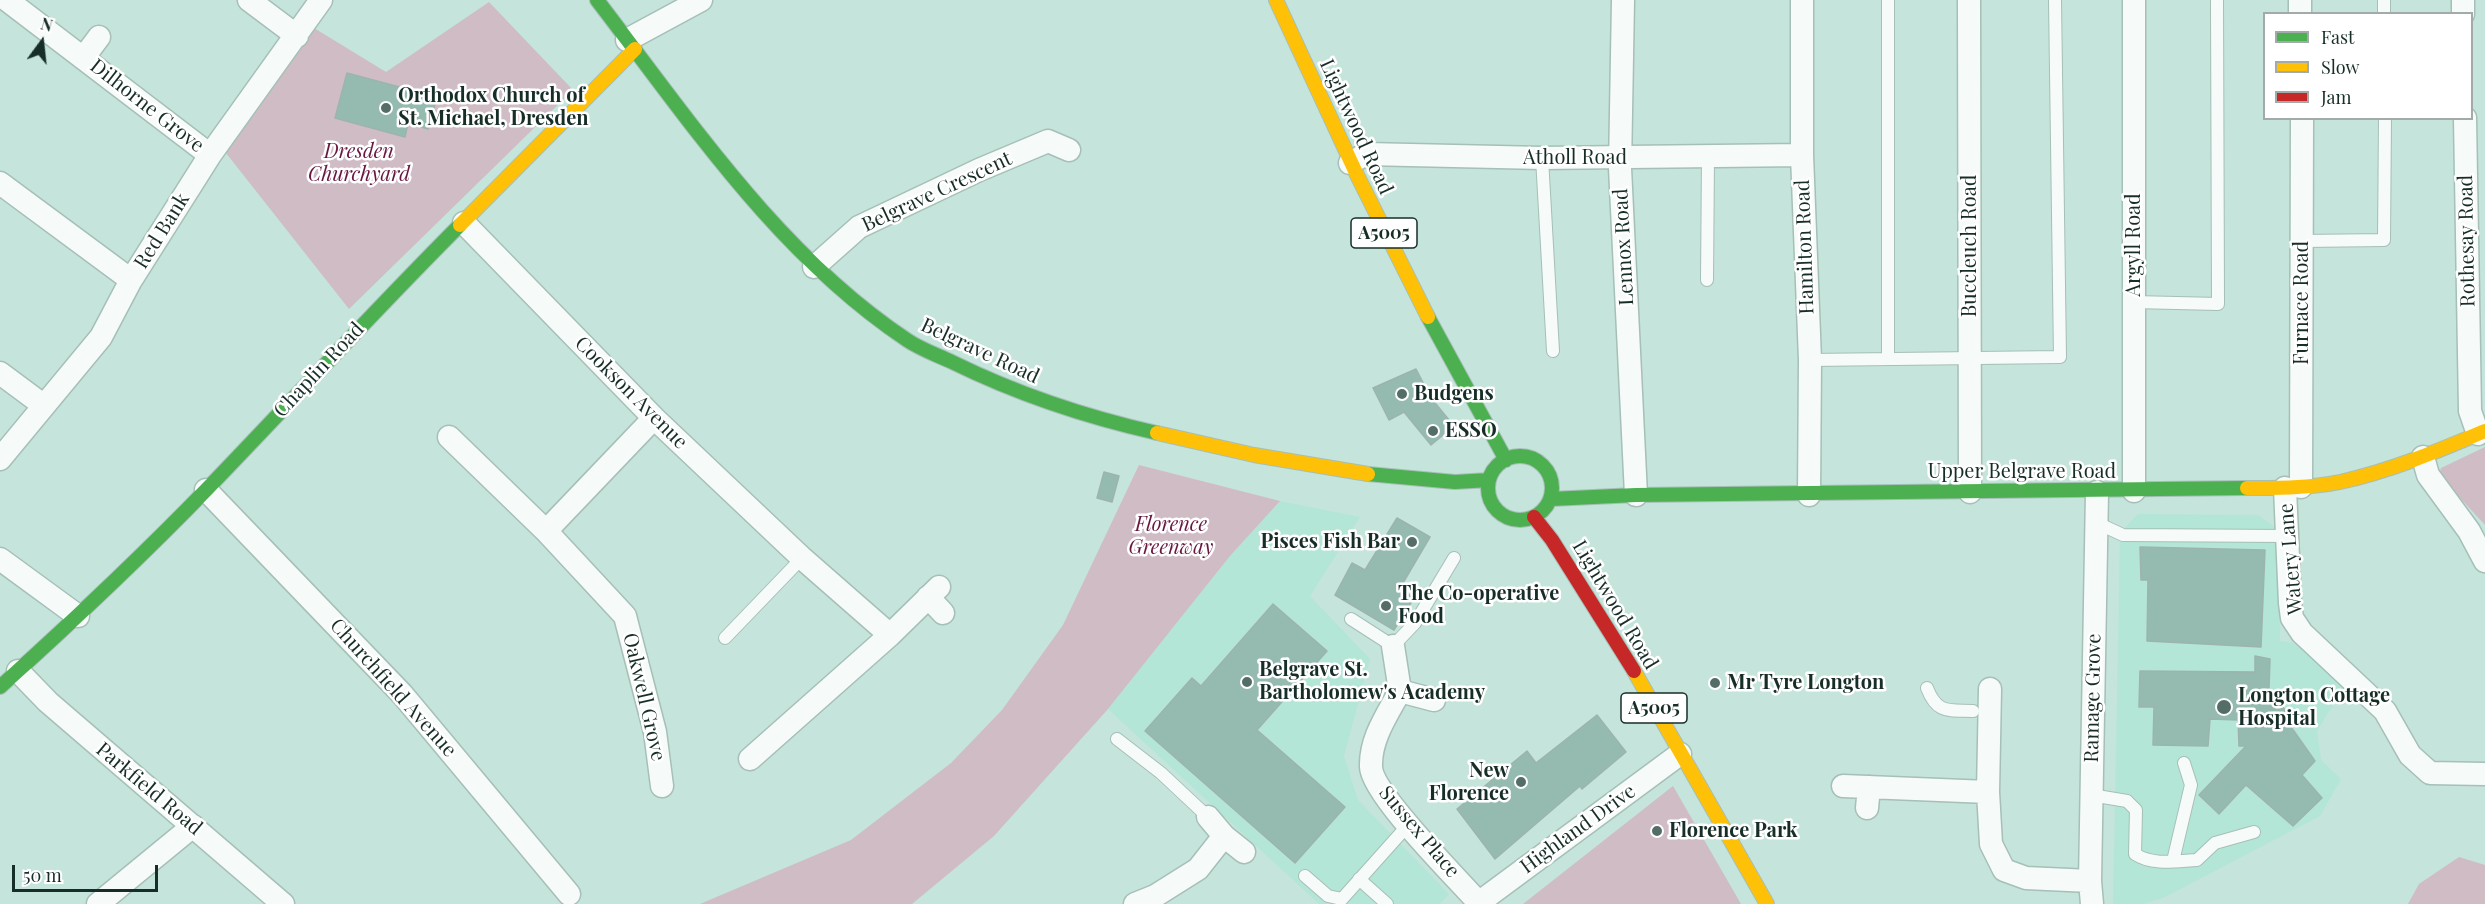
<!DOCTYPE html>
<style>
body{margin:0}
#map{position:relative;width:2485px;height:904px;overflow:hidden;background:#c5e4db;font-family:"Playfair Display",serif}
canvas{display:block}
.legend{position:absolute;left:2263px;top:12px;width:210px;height:108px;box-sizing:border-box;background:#fff;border:2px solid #a2aba9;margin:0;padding:8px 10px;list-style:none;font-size:18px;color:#172e28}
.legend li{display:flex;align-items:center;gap:12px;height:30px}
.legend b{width:30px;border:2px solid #a2aba9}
.north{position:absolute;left:12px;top:12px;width:60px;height:60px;-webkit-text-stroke:4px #fff;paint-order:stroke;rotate:15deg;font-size:16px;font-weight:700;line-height:24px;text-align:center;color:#172e28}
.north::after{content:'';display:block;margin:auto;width:21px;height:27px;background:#172e28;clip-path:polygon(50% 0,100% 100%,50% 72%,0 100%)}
.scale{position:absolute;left:12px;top:865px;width:146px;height:27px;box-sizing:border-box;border:3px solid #172e28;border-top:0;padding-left:8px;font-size:18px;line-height:21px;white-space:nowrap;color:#172e28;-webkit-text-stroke:4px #fff;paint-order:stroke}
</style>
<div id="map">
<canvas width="2485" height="904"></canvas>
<ul class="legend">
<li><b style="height:8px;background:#4caf50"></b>Fast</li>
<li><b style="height:8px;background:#ffc107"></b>Slow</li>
<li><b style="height:8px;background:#c62828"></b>Jam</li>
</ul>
<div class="north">N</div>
<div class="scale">50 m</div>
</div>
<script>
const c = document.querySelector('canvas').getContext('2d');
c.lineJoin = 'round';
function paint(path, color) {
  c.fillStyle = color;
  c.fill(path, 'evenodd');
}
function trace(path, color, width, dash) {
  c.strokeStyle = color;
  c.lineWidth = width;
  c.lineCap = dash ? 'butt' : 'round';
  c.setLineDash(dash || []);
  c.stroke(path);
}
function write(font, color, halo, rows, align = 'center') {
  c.font = font + ' "Playfair Display",serif';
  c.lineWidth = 5;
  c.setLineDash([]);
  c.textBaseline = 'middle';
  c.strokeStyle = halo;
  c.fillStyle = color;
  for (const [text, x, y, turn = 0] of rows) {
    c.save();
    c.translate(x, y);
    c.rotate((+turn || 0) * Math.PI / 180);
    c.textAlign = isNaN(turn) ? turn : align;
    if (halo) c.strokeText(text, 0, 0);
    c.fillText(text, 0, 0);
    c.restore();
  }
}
const built = new Path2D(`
 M1280,501L1360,517L1310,596L1370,659L1344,756L1358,800L1449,894L1440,904H1319L1108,709L1230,556Z
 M2138,514L2258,515L2279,530L2280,641L2308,645L2346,684L2317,731L2321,760L2341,779L2320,816L2163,898L2143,904H2113L2120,539L2124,529Z`);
const green = new Path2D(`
 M489,2L573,90L349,309L226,153L314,28L386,72Z
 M2485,447V525L2439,475L2441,468Z
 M1139,465L1280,501L1230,556L1108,709L994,836L912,904H700L851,840L951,763L1002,710L1063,625Z
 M1673,786L1741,904H1523Z
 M2459,857L2485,865V904H2408L2419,884Z`);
const building = new Path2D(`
 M347,73L437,97L428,129L408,123L405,137L335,118Z
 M1416,369L1431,398L1454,426L1431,445L1404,412L1389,420L1373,388Z
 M1104,472L1119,476L1112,502L1097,498Z
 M1397,518L1430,537L1400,588L1414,598L1394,630L1335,595L1352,563L1365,570Z
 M2140,547L2265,550L2261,647L2147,641L2148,580H2141Z
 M1273,604L1327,651L1257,730L1345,807L1295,863L1145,731L1192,678L1201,686Z
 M2255,656L2270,659L2269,688L2292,720L2289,724L2315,761L2302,775L2322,798L2293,826L2246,785L2219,814L2199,795L2246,746H2239L2238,720L2210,719L2208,746L2153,745L2154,707H2139L2140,671L2255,672Z
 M1597,715L1626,752L1582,789L1580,786L1495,859L1457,809L1527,751L1536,763Z`);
const lane = new Path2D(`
 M2384,0V14
 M1542,158L1553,351
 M2303,241L2384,240L2385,118
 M1707,280L1708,157
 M2134,302L2218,304L2217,0
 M1888,359V0
 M1810,360L2060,357L2055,0
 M2097,523L2123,535L2288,536
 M1351,619L1393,646L1415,623L1454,558
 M725,638L802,558
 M1927,688C1937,714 1948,710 1973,711
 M1117,739L1161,773L1208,817
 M2091,795L2127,801L2136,810L2135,854C2153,866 2177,861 2197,860L2215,843L2254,832
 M2173,861L2191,785L2184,763
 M1305,876L1328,896L1342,899L1409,824
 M1359,879L1387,904`);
const street = new Path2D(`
 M7,0L210,155
 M249,0L297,36
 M1623,0L1620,168L1636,495
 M1802,0V155L1810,360L1809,495
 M1969,0L1970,492
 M2134,0V491
 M2300,0V14
 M2463,0V14
 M627,40L701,0
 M84,57L99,37
 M2465,118L2470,411L2478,434
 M1350,163L1366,154L1542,158L1802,155
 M0,183L131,280
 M464,223L654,418L802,558L890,635
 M814,267L859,227L979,170L1048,141L1069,150
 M0,373L43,405
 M449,437L546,531L625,616L655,732L662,786
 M2423,457L2428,475L2469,531L2485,561
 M0,459L101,337L131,280L210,155L321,0
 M2301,487L2302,118
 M2285,488L2290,603L2292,618L2302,633L2385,711L2410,755L2430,773L2485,774
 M206,490L402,694L569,894
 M546,531L654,418
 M0,559L78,616
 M928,597L943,613
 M1393,646L1400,691
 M18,671L48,702L283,904
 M1990,689L1988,792L1991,844L2004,870L2026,878L2090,881
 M1434,700L1400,691C1387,715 1370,739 1371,767C1372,794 1457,878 1478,902
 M750,759L890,635L939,587
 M1843,786L1988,792
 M1867,808L1869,787
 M1208,817L1224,836L1244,852
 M98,904L193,826
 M1135,904L1155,896L1198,869L1224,836
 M1477,904L1680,754
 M2092,904L2090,881L2097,492`);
const fast = new Path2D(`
 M597,0C690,121 778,254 907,340C920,349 937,355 952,362C1017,394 1086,417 1157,433
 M1428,317L1506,460
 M1488 488a32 32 0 1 1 64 0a32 32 0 1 1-64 0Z
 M1368,474L1455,482L1489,480
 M1551,499L1636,495L2247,488
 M0,687C71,623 141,557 208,488C292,401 374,311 460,225`);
const slow = new Path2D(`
 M1276,0L1357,175L1428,317
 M460,225L635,49
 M1157,433L1254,455L1368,474
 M2247,488C2278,488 2310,488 2340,482C2390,471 2438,451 2485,431
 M1634,671L1767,904`);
const jam = new Path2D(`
 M1534,517L1552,540L1634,671`);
const markers = [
 [386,108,6,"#546e67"],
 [1402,394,6,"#546e67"],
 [1433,431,6,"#546e67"],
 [1412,542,6,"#546e67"],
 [1386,606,6,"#546e67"],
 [1247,682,6,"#546e67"],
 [1715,683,6,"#546e67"],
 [2224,707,8,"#546e67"],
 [1521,782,6,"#546e67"],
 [1657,831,6,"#546e67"]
];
const shields = [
 [1384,233,66],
 [1654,708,66]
];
const shieldNames = [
 ["A5005",1384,233],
 ["A5005",1654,708]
];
const poiNames = [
 ["Orthodox Church of",398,96],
 ["St. Michael, Dresden",398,119],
 ["Budgens",1414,394],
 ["ESSO",1445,431],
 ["Pisces Fish Bar",1400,542,"right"],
 ["The Co-operative",1398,594],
 ["Food",1398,617],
 ["Belgrave St.",1259,670],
 ["Bartholomew's Academy",1259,693],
 ["Mr Tyre Longton",1727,683],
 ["Longton Cottage",2238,696],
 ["Hospital",2238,719],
 ["New",1509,771,"right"],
 ["Florence",1509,794,"right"],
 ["Florence Park",1669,831]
];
const streetNames = [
 ["Dilhorne Grove",147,106,38],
 ["Lightwood Road",1356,127,65],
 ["Atholl Road",1575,158],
 ["Belgrave Crescent",937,192,-25],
 ["Red Bank",162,231,-58],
 ["Rothesay Road",2467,241,-91],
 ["Argyll Road",2134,245,-90],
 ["Buccleuch Road",1970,246,-90],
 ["Lennox Road",1624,247,-93],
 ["Hamilton Road",1805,247,-92],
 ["Furnace Road",2302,303,-90],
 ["Belgrave Road",980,351,25],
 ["Chaplin Road",319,370,-47],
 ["Cookson Avenue",631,393,45],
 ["Upper Belgrave Road",2022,472],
 ["Watery Lane",2291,559,-95],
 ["Lightwood Road",1615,605,59],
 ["Churchfield Avenue",393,688,48],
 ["Oakwell Grove",644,697,77],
 ["Ramage Grove",2093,698,-89],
 ["Parkfield Road",149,789,40],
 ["Highland Drive",1578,829,-36],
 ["Sussex Place",1419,832,50]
];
const parkNames = [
 ["Dresden",359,152],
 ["Churchyard",359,175],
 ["Florence",1171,525],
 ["Greenway",1171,548]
];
paint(built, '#b3e6d7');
paint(green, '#cfbcc5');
paint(building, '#95bbb1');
trace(building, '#9cb4ad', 1.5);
trace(lane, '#a6bfb7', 14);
trace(street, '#a6bfb7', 25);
trace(fast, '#a6bfb7', 16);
trace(slow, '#a6bfb7', 16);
trace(jam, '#a6bfb7', 16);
trace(lane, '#f6fbfa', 12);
trace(street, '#f6fbfa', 22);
trace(fast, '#4caf50', 14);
trace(slow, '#ffc107', 14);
trace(jam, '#c62828', 14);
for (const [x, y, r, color] of markers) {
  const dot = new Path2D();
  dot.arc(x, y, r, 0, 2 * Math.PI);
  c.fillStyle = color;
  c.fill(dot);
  trace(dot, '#fff', 2);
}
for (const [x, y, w] of shields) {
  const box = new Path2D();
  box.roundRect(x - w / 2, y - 15, w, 30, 4.5);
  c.fillStyle = '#fff';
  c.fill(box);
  trace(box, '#172e28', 1.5);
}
write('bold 18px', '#172e28', null, shieldNames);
write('bold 20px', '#172e28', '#fff', poiNames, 'left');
write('20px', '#172e28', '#fff', streetNames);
write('italic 20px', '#67163f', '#fff', parkNames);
</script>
